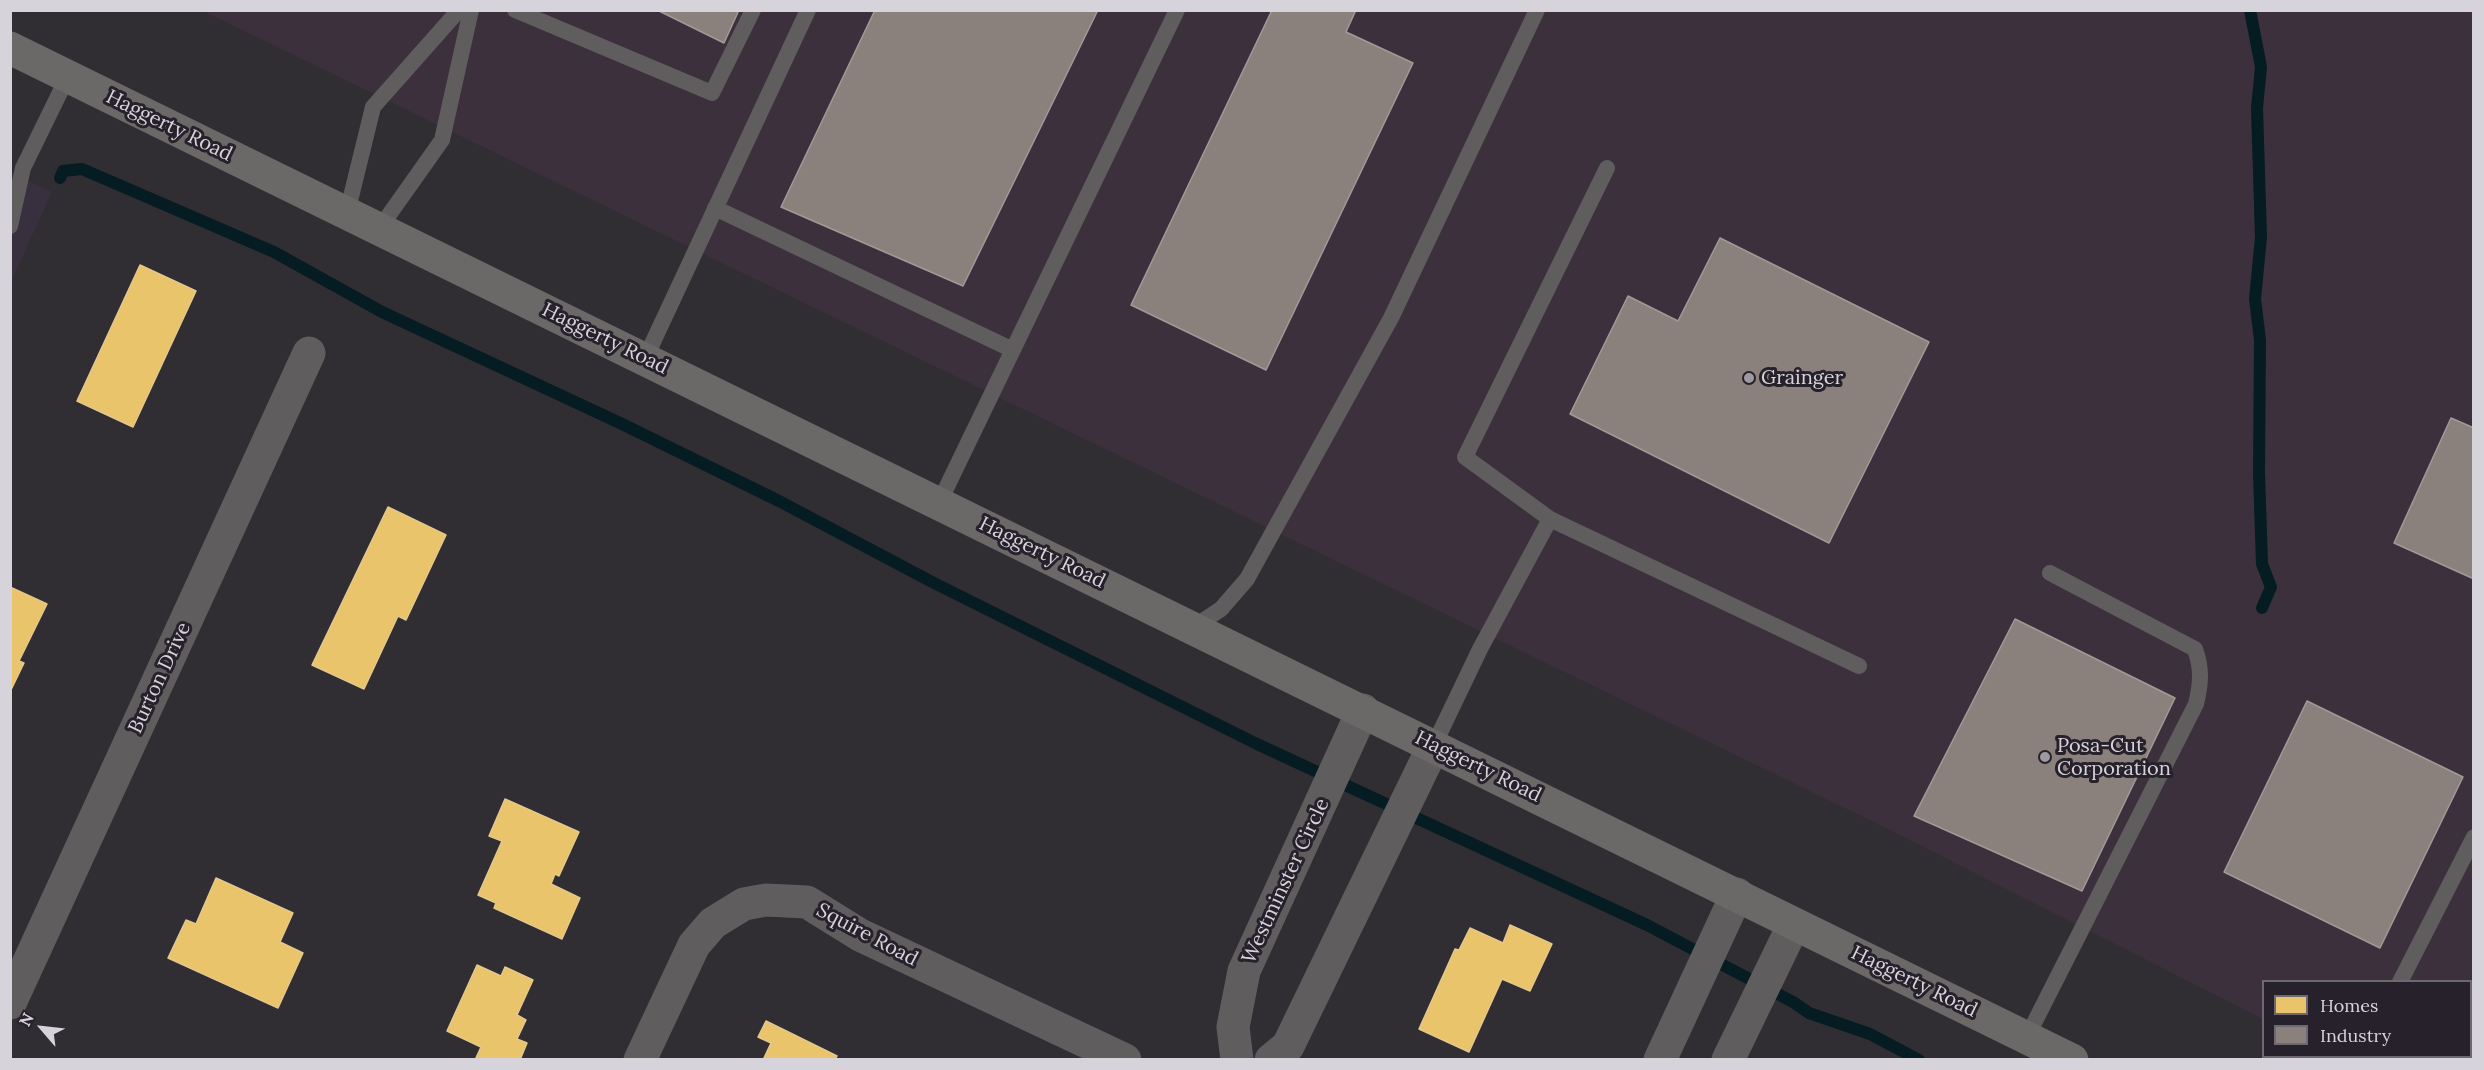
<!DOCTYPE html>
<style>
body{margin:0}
#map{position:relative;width:2484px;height:1070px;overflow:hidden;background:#312e33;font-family:Lora,serif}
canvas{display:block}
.frame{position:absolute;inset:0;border:12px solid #d7d3da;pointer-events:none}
.legend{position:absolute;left:2262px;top:980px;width:210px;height:78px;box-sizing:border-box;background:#27212b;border:2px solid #6d6871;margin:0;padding:8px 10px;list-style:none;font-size:18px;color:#d7d3da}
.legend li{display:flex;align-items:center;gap:12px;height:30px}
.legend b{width:30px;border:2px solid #6d6871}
.north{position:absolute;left:12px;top:998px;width:60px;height:60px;-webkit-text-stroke:4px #27212b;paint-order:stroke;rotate:298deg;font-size:16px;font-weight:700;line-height:24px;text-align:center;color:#d7d3da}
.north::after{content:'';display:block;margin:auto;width:21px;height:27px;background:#d7d3da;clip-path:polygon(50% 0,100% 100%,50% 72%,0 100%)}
</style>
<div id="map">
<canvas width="2484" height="1070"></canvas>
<div class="frame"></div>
<ul class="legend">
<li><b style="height:16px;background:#e9c46a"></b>Homes</li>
<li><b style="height:16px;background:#8a817c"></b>Industry</li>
</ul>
<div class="north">N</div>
</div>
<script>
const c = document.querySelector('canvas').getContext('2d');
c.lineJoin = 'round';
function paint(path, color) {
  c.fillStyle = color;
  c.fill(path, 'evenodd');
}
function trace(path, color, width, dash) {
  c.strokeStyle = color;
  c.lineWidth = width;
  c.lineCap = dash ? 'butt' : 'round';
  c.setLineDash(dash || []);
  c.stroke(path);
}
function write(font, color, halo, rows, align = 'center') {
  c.font = font + ' Lora,serif';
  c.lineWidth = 6;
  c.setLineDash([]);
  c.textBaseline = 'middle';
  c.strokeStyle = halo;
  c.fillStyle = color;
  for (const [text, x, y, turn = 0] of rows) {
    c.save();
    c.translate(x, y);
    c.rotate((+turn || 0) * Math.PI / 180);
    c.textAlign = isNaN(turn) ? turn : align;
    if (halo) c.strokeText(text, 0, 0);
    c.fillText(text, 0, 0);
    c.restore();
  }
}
const built = new Path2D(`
 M11,173L52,192L11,282Z`);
const industrial = new Path2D(`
 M203,11H2473V1059L2344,1060L2338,1057L2470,1056V982H2264L2263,1019L1884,827Z`);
const homes = new Path2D(`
 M140,265L196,291L133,427L77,401Z
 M388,507L446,535L406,620L398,616L364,689L312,665Z
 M10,587L47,604L19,661L24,663L10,692Z
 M505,799L579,832L559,876L555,874L551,884L580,898L562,939L494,908L496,903L478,895L502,841L489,836Z
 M216,878L293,913L280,942L303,953L278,1008L168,958L186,920L196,924Z
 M1510,925L1552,944L1530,991L1502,979L1469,1052L1419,1029L1455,949L1459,950L1470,928L1503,943Z
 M477,965L501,976L505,967L533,980L517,1015L526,1020L517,1039L527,1043L520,1060H475L481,1047L447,1031Z
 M766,1021L837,1056L835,1060H763L771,1043L758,1037Z`);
const industry = new Path2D(`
 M657,10H739L724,43Z
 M875,10H1098L963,286L781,207Z
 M1272,10H1356L1346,32L1413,63L1266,370L1131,305Z
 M1720,238L1929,342L1829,543L1570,414L1628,296L1678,321Z
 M2451,418L2474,428V579L2394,543Z
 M2015,619L2175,698L2082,891L1914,816Z
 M2307,701L2463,777L2380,948L2224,872Z`);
const stream = new Path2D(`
 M2250,10L2261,67L2257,108L2261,237L2255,299L2260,340L2259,473L2262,564L2271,587L2262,608
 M60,178L63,171L82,169L274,252L382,312L620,423L779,501L934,583L1257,744L1647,925L1793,1002L1809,1013L1870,1034L1919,1060`);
const lane = new Path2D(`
 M515,10L712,93L753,10
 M715,208L1013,350
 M347,213L373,107L459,10
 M10,226L23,168L68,76
 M379,229L442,140L471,10
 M645,359L808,10
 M939,503L1177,10
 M1550,519L1465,457L1607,168
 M1194,627L1221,609L1247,579L1391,318L1537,10
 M1434,745L1480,649L1550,519L1859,666
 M2400,982L2474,837
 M2027,1037L2196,704C2201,683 2202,669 2195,649L2050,573
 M2360,1060L2361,1056`);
const street = new Path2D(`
 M10,1003L309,353
 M640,1060L694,945L713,923L744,904L766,900L807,902L860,935L1125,1060
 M1237,1060L1233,1027L1244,971L1363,710
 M1271,1060L1288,1046L1434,745
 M1660,1060L1737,894
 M1728,1060L1794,924`);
const secondary = new Path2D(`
 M10,48L2072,1060`);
const markers = [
 [1749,378,6,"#9d99a0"],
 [2045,757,6,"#9d99a0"]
];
const streetNames = [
 ["Haggerty Road",169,126,26],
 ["Haggerty Road",605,339,26],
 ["Haggerty Road",1042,553,26],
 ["Burton Drive",160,678,-65],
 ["Haggerty Road",1478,767,26],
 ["Westminster Circle",1286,881,-65],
 ["Squire Road",867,935,28],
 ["Haggerty Road",1914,982,26]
];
const poiNames = [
 ["Grainger",1761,378],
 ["Posa-Cut",2057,746],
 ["Corporation",2057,769]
];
paint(built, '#38303e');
paint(industrial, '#3b303c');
paint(homes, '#e9c46a');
trace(homes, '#e4c88c', 1.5);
paint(industry, '#8a817c');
trace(industry, '#a19a98', 1.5);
trace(stream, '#041c22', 12);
trace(lane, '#5f5d5e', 16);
trace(street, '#5f5d5e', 33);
trace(secondary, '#6b6868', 33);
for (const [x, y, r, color] of markers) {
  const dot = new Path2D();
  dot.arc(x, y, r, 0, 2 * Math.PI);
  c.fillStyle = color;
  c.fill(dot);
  trace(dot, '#27212b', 2);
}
write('20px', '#d7d3da', '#27212b', streetNames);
write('20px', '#d7d3da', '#27212b', poiNames, 'left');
</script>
